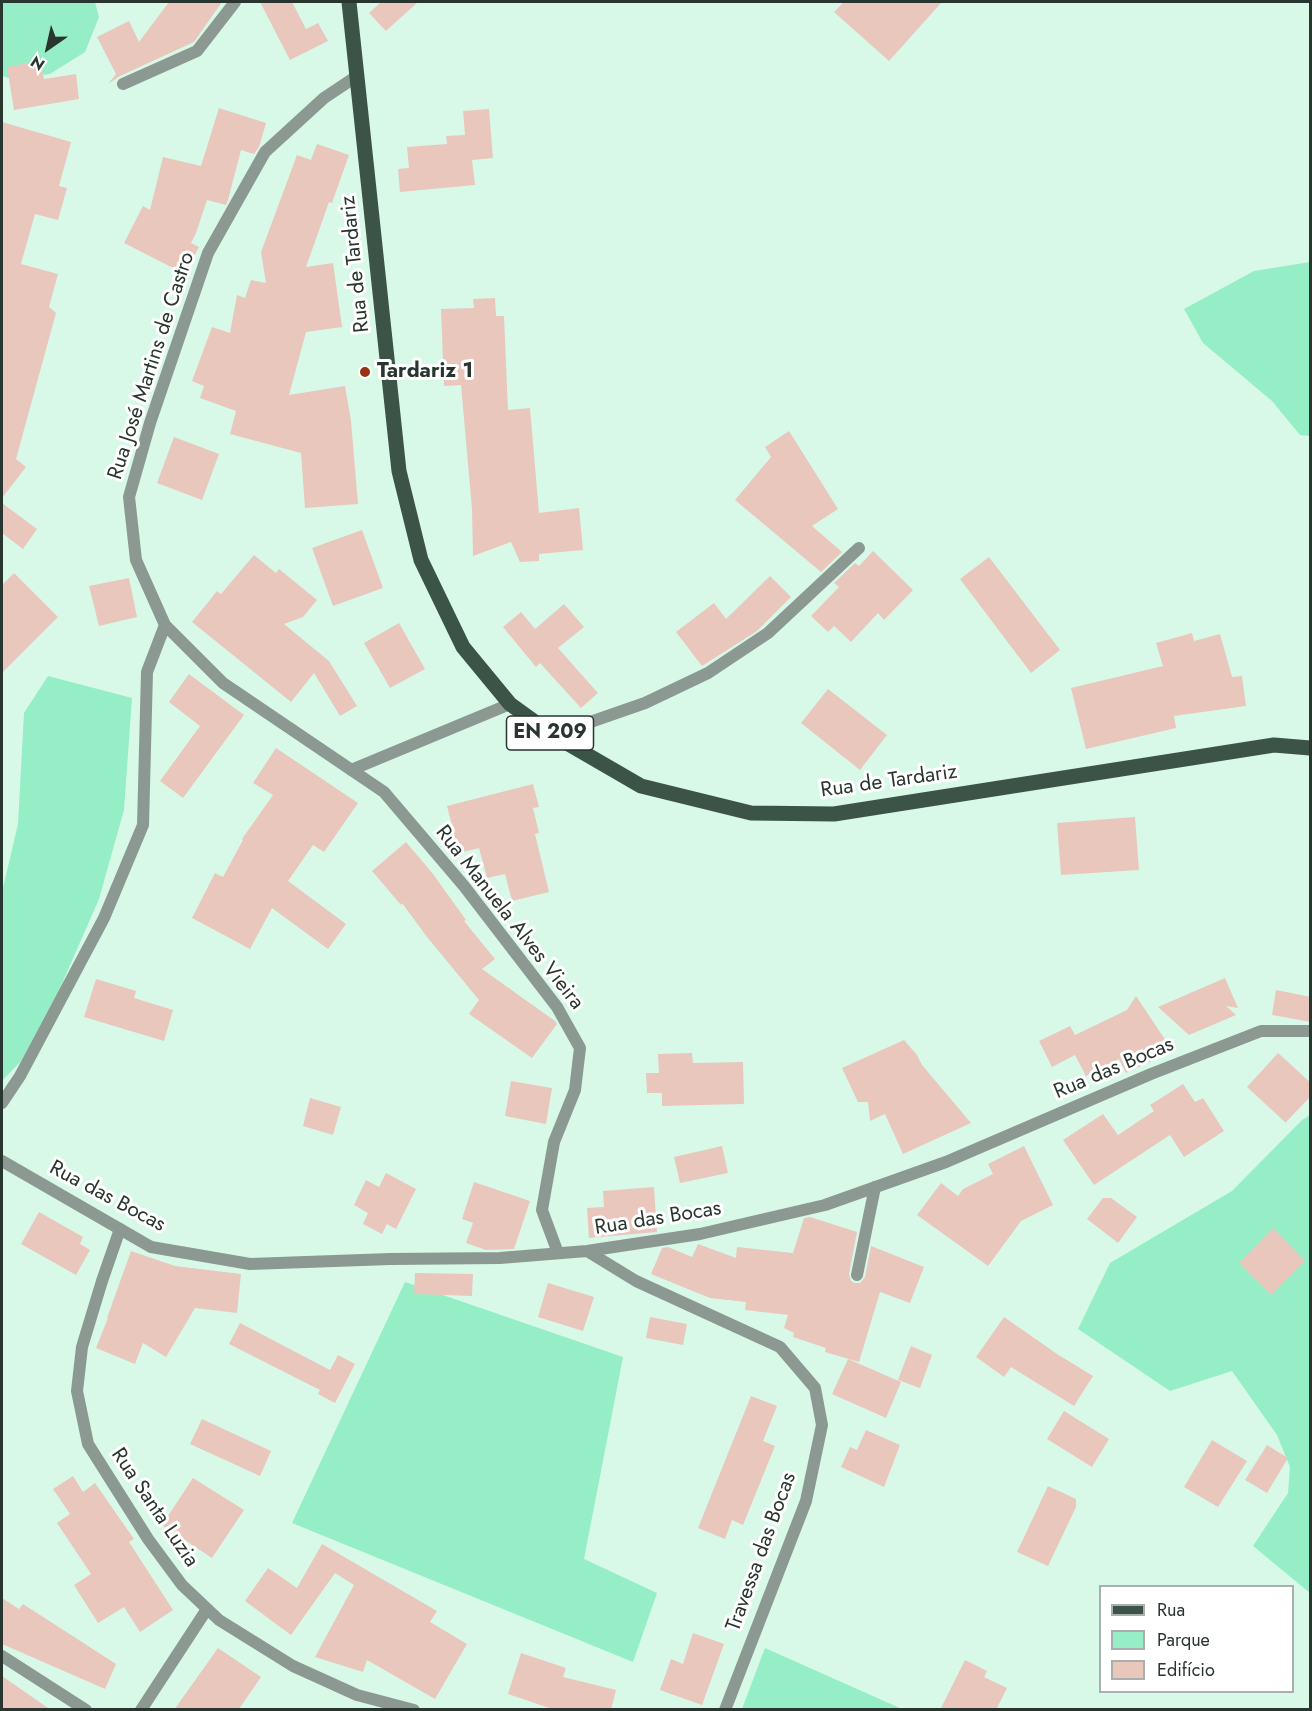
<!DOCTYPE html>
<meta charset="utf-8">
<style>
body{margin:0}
#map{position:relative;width:1312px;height:1711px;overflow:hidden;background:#d8f9e8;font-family:Jost,sans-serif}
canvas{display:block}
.frame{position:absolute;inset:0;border:3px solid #29362f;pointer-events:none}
.legend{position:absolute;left:1099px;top:1585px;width:195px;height:108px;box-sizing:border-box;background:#fff;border:2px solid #a9afac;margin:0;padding:8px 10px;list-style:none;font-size:18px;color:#29362f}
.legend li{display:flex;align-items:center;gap:12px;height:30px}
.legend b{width:30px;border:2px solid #a9afac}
.north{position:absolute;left:18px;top:18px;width:60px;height:60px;-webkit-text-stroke:4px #fff;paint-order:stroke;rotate:214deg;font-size:16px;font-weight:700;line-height:24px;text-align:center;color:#29362f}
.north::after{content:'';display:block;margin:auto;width:21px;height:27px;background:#29362f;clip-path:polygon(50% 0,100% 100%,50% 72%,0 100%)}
</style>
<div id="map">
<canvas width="1312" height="1711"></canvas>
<div class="frame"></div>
<ul class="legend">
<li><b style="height:8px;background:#3c5348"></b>Rua</li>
<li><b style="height:16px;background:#95eec5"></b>Parque</li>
<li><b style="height:16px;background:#e9c7bd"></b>Edifício</li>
</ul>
<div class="north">N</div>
</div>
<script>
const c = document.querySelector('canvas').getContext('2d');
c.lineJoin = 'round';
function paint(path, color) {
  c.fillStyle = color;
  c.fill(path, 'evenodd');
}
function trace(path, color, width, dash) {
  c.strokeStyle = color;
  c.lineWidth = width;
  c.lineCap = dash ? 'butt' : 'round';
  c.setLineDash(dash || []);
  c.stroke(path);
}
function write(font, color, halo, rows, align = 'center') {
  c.font = font + ' Jost,sans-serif';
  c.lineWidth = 6;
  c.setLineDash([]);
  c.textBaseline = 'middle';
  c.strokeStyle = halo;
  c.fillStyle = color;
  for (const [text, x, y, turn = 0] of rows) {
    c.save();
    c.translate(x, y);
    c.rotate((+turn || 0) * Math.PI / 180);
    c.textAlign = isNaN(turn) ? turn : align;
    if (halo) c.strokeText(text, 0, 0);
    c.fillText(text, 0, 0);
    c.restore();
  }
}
const green = new Path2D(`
 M2,2H95L99,17L85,52L50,74L12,79L2,76Z
 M1310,262V436L1300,435L1272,401L1203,343L1184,309L1254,271Z
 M48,676L132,698L124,810L99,899L60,988L21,1061L2,1081V892L18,824L24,713Z
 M1310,1115V1593L1253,1546L1288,1493L1290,1467L1277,1435L1232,1371L1170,1391L1078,1329L1110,1263L1232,1191L1302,1120Z
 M405,1282L623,1357L584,1559L657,1593L633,1662L292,1523Z
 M765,1648L902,1709H742Z`);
const building = new Path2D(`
 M169,2H222L194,42L120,76L108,84L116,74L97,37L129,21L139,42Z
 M260,2H292L306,29L318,23L328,41L290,60Z
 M381,2H418L386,31L369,13Z
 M844,2H942L889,61L834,12Z
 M40,61L44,79L76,74L79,99L14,110L7,67Z
 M219,108L266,123L259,147L254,154L241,150L228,200L226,205L207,200L196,233L191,243L199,247L185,274L124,243L143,206L150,210L163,157L201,166Z
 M489,109L493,158L472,160L475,185L400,192L398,169L409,168L407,147L447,144L446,136L465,135L463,111Z
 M2,122L71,142L59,186L67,188L58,220L35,214L21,264L58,274L49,307L56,313L16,459L26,467L2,498Z
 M317,144L349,155L332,203L329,202L306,267L333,263L342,327L306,332L289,395L345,386L351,421L358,504L305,508L301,453L230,434L236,411L200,398L204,386L192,381L212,327L230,333L237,295L245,298L251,280L266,283L261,252L297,155L311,160Z
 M495,298L496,316H504L508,410L530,408L539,513L579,508L583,550L539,554V561L520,562L511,542L473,556L472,509L461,385L444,386L441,309L474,308L473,299Z
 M789,431L838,509L812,526L842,552L821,572L735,500L771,457L765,447Z
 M174,437L219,454L202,500L157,483Z
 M2,503L37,529L23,549L2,533Z
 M362,530L383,588L333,606L312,548Z
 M873,551L913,590L884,620L878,613L851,642L834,626L828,632L811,616L839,587L834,583L855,563L859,566Z
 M254,555L276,573L279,569L317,600L303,617L284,624L329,661L357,706L340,716L314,673L291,702L192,622L217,591L221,594Z
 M989,557L1060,650L1031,673L960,579Z
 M14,573L58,617L2,673V585Z
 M770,576L791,597L757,631L702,666L676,632L714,603L726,619Z
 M129,578L137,617L99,626L89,586Z
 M564,604L584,627L558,648L598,693L581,708L540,663L536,667L503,627L521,612L535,629Z
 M399,623L425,669L390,688L364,643Z
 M1192,633L1194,641L1220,634L1232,677L1242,676L1246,706L1174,716L1176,728L1086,749L1071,688L1163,666L1156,643Z
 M189,674L244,715L183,798L160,781L200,726L169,702Z
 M828,689L887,735L860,770L801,723Z
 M276,748L358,803L324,852L313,845L288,881L346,924L328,949L272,908L250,949L192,918L215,873L223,877L243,840L242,839L273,795L253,783Z
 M533,784L539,807L533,808L539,833L535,834L549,892L512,901L505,874L487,878L479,848L459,853L447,806Z
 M1135,817L1139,870L1061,875L1057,823Z
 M406,842L433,874L466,920L464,921L495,959L482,969L555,1021L557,1024L532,1058L469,1014L479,1000L427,937L402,903L401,905L372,871Z
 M1225,978L1238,1008L1226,1006L1236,1015L1189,1035L1158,1007Z
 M96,979L136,991L134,998L173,1010L164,1041L84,1017Z
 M1276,990L1311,997V1022L1272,1015Z
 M1136,996L1168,1044L1161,1047L1164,1055L1126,1073L1119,1059L1086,1076L1075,1055L1052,1067L1039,1041L1070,1026L1075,1035L1127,1010Z
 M904,1040L917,1055L922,1065L971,1123L903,1154L885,1114L870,1121L868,1102H858L842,1068Z
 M692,1053L693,1063L743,1062L744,1104L662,1106V1093H647L646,1073H659L658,1054Z
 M1278,1053L1311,1083V1096L1286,1122L1287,1124L1247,1087Z
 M511,1081L552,1088L546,1124L505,1116Z
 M1183,1084L1195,1102L1203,1098L1224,1131L1184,1157L1170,1135L1094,1185L1063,1140L1103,1114L1118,1135L1154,1111L1150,1105Z
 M310,1098L341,1107L333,1135L303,1126Z
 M722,1146L728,1173L680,1183L674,1157Z
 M1024,1146L1053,1205L1021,1221L988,1266L917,1215L941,1183L958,1196L963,1189L993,1174L988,1164Z
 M386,1173L416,1189L396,1229L387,1224L382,1234L363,1224L368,1213L354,1205L366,1180L379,1187Z
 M474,1182L530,1201L514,1249L486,1250L466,1243L473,1223L462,1219Z
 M654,1187L657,1232L589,1238L587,1208L604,1207L603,1191Z
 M1103,1198H1111L1137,1217L1118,1243L1087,1219Z
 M39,1212L83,1237L80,1244L90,1250L76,1275L21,1244Z
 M810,1217L857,1232L849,1274L851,1281L855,1283H860L865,1277L871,1246L924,1267L910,1303L880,1292L859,1362L825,1352L826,1348L793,1337L794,1333L784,1328L788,1315L745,1310L746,1302L710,1298L651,1274L662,1248L668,1247L692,1257L698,1244L736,1258L737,1247L793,1253L804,1218Z
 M1273,1228L1305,1261L1271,1295L1239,1263Z
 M131,1251L175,1266L241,1274L237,1313L195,1308L166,1357L143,1343L135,1364L96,1348L108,1318H107Z
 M415,1273L473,1274L472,1296L414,1294Z
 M548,1283L594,1297L583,1331L538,1317Z
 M650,1317L687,1324L683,1345L646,1338Z
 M1004,1317L1057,1354L1093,1376L1074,1406L1011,1367L1004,1377L976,1357Z
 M240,1323L330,1370L338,1355L355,1364L335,1403L318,1394L320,1390L229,1344Z
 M911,1346L932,1355L920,1388L898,1380Z
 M848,1359L901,1382L886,1418L832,1394Z
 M751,1396L777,1406L763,1441L775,1446L743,1525L732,1520L725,1539L698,1528Z
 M1064,1411L1109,1439L1092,1467L1047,1439Z
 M202,1419L271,1451L260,1476L190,1444Z
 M866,1430L900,1445L884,1487L841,1467L850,1447L857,1450Z
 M1212,1440L1247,1461L1218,1507L1184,1487Z
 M1267,1445L1288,1458L1267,1493L1245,1480Z
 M73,1476L83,1492L95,1483L134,1539L129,1542L173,1610L140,1632L124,1607L98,1623L74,1585L91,1574L57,1523L70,1514L53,1489Z
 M193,1478L244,1510L212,1558L162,1525Z
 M1048,1486L1076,1499V1507L1048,1566L1017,1552Z
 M322,1544L437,1611L430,1622L467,1644L435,1699L367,1660L363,1672L315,1657L354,1585L335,1573L291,1635L245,1601L268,1568L297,1588Z
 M2,1598L19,1609L23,1604L116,1664L105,1689L2,1644Z
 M693,1633L724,1644L702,1705L660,1690L671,1659L683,1664Z
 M218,1648L261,1677L239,1709L240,1710H174Z
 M521,1653L566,1668L563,1677L616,1690L611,1710H555L508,1694Z
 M965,1660L987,1671L984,1677L1007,1688L996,1710H940Z
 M2,1676L51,1710H2Z`);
const minor = new Path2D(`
 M357,76L324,98L265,152L208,253L150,423L129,497L136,560L165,625L223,683L384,792L464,886L557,1007L580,1048L575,1090L554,1142L542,1210L558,1253
 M123,84L197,51L235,2
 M553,735L645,703L708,673L768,633L859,548
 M351,770L510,704
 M2,1103L20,1076L104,918L143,825L147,672L165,625
 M120,1229L102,1281L82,1347L77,1391L88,1444L148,1539L182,1585L219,1620L293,1666L357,1695L414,1710
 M857,1275L875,1187
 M2,1656L86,1710
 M141,1710L207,1609`);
const tertiary = new Path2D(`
 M2,1161L151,1247L250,1264L390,1259L500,1258L587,1251L700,1234L825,1205L946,1162L1151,1074L1261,1031H1310
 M587,1251L636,1281L780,1347L815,1388L822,1425L806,1501L725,1710`);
const primary = new Path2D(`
 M349,2L399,471L421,560L463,647L510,704L553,735L641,786L751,813L834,814L1274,745L1310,748`);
const markers = [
 [365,372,6,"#993212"]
];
const shields = [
 [550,733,87]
];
const shieldNames = [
 ["EN 209",550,733]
];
const streetNames = [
 ["Rua de Tardariz",356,264,-96],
 ["Rua José Martins de Castro",152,366,-72],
 ["Rua de Tardariz",889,782,-8],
 ["Rua Manuela Alves Vieira",509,918,52],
 ["Rua das Bocas",1114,1069,-23],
 ["Rua das Bocas",107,1197,28],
 ["Rua das Bocas",658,1219,-9],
 ["Rua Santa Luzia",154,1508,56],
 ["Travessa das Bocas",762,1552,-70]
];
const poiNames = [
 ["Tardariz 1",377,372]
];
paint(green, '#95eec5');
paint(building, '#e9c7bd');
trace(minor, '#8c9992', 12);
trace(tertiary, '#8c9992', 12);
trace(primary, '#3c5348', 15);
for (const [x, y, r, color] of markers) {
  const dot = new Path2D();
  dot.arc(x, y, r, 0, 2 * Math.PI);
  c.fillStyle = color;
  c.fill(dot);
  trace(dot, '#fff', 2);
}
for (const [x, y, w] of shields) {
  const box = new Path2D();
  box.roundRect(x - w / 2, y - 17, w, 34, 4.5);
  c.fillStyle = '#fff';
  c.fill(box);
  trace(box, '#29362f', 1.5);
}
write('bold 20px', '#29362f', null, shieldNames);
write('21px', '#29362f', '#fff', streetNames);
write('bold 21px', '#29362f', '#fff', poiNames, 'left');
</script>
